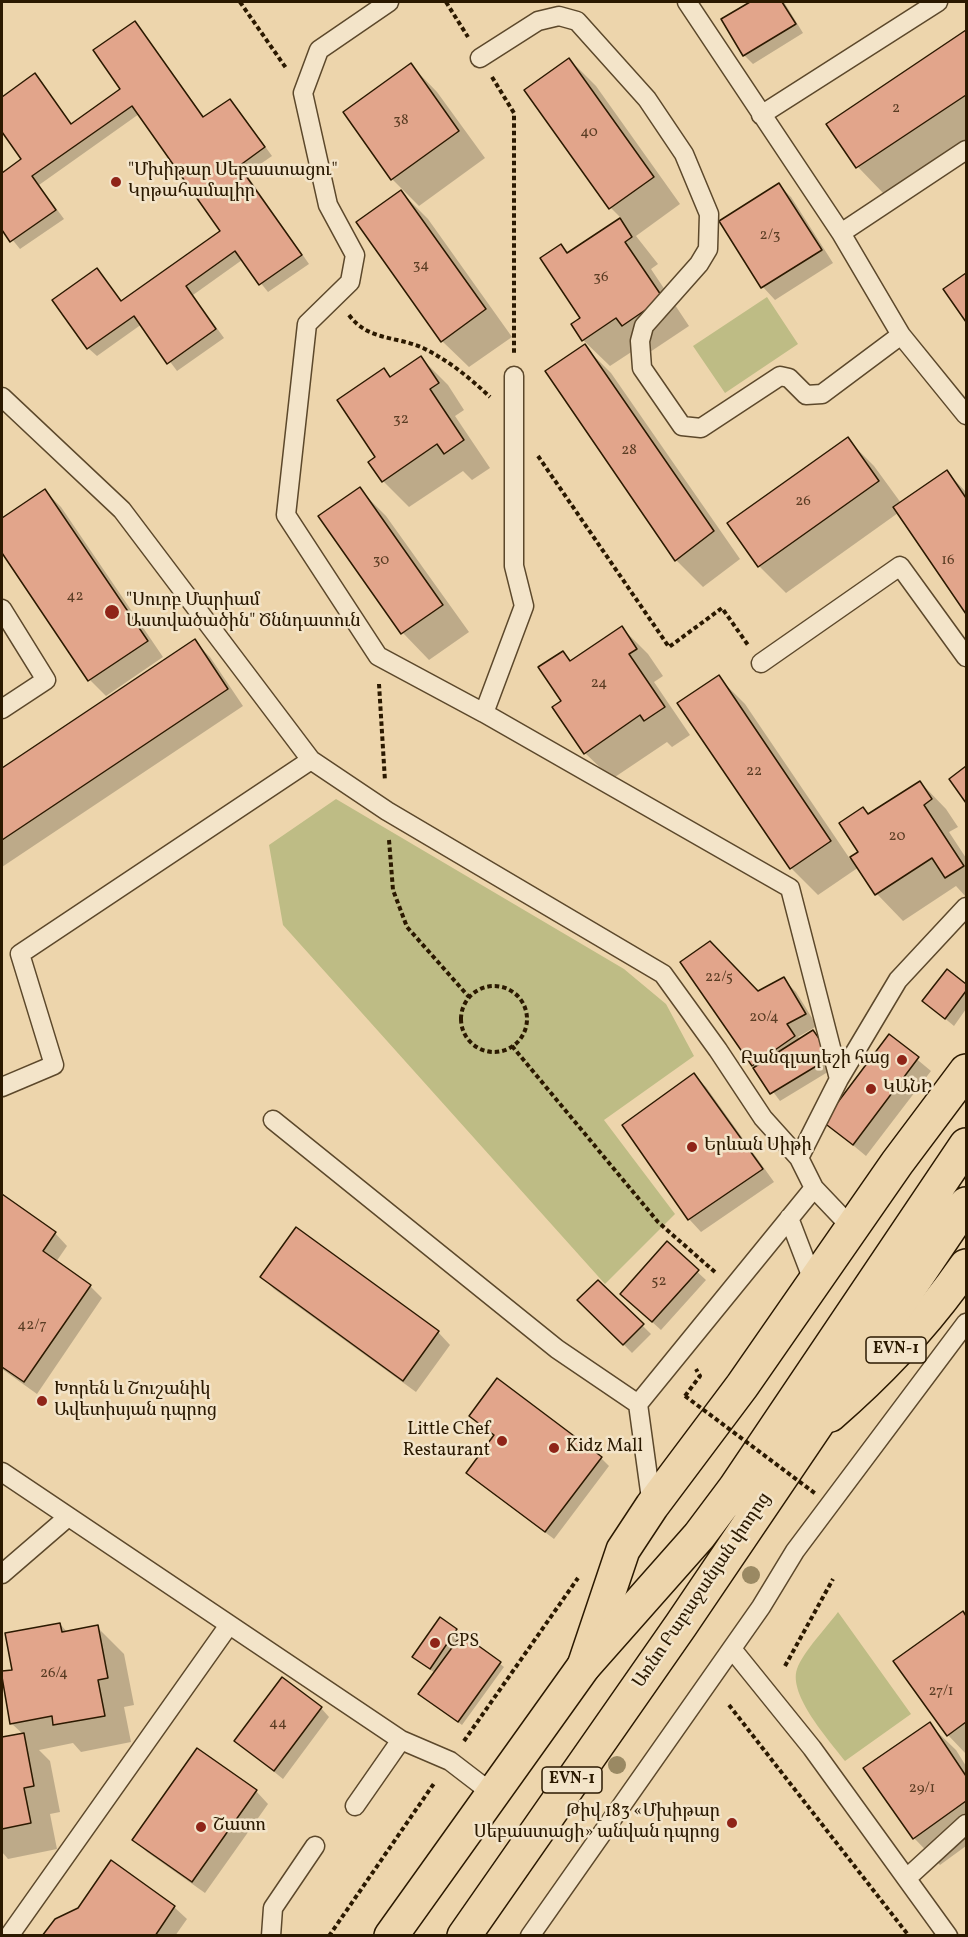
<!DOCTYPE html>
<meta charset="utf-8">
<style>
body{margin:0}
#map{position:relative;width:968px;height:1937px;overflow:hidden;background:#edd5ac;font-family:Vollkorn,serif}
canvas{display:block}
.frame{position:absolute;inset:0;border:3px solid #2b1900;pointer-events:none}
</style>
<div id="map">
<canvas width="968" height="1937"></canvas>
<div class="frame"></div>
</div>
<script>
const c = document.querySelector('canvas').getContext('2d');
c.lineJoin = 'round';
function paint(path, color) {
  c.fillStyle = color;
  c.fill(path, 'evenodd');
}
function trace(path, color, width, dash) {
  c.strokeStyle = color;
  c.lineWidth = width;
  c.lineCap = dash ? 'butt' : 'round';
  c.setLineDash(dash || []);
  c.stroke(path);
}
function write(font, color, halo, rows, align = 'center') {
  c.font = font + ' Vollkorn,"Noto Serif Armenian",serif';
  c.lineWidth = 5;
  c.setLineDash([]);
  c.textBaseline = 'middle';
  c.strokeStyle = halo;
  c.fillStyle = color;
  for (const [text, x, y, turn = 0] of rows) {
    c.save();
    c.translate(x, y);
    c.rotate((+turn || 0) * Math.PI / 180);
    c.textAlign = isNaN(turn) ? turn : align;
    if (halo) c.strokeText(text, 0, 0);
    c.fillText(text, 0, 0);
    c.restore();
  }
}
const green = new Path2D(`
 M767,297L798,344L725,393L693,346Z
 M336,799L624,969L666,1004L694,1056L604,1120L675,1214L605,1284L283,925L269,845Z
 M838,1612L911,1714L845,1761C829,1740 788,1695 797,1669C803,1652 827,1627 838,1612Z`);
const shadow = new Path2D(`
 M753,2H784L803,33L753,64L744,55L723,20Z
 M135,22L205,118L230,101L238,109L272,156L246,174L309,264L268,292L242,260L193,295L224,338L177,371L142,324L97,356L88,348L97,269L122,302L222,231L139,114L39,185L64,219L20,249L2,227V175L23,159L2,129V99L35,75L72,125L123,90Z
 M966,32V139L884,194L858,167L828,124Z
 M569,59L596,86L680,204L636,236L658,264L651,269L689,326L650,352L642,345L610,366L583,340L582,318L561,246L569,253L621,218L611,208L526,90Z
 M411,65L437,92L485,158L419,206L392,179Z
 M779,185L791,197L833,263L775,300L763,287L721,222Z
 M401,192L428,219L512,337L469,367L442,341Z
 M966,275V320L945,290Z
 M584,346L611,373L740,559L703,587L676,560L547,372Z
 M421,358L448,385L464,410L455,416L490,468L472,480L463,471L409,507L383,481L377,458L384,370L392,378Z
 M847,439L874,466L901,503L946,471L966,492V611L898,513L786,593L759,566L729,523Z
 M359,489L386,516L469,632L429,660L403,633L320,517Z
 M45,491L61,507L163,657L106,696L90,680L2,550V520Z
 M622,628L648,654L663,676L654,682L690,735L672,747L667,742L612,779L585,753L563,653L572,662Z
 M194,641L210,657L243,706L2,867V770Z
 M718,677L745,704L850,859L860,852L869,815L920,782L946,809L958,827L949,832L966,858V897L956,886L903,921L877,894L859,867L818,895L791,868Z
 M947,971L966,986V1009L954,1026L924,1001Z
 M783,979L796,992L817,1026L798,1037L836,1067L780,1101L753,1065L758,993Z
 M889,1036L931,1071L866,1156L825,1122Z
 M694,1075L706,1087L774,1182L701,1232L689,1219Z
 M2,1196L55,1233L67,1246L56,1262L90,1286L102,1298L37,1394L2,1369Z
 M667,1244L706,1280L661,1330L630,1302Z
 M262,1277L438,1332L450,1345L416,1392L274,1289Z
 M598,1282L651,1334L632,1353L580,1300Z
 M471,1416L601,1458L609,1466L554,1539L477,1481L495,1437Z
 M963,1613L966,1617V1754L948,1735Z
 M60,1624L68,1633L97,1627L124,1654L134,1705L124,1707L131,1742L81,1752L73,1743L39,1750L50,1761L60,1812L50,1814L57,1849L8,1859L2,1852V1738L23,1734L12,1724L2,1673L14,1671Z
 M456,1630L504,1667L462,1725L424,1697L435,1673L418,1661Z
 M321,1708L329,1717L283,1779L236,1741Z
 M929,1724L956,1750L966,1766V1846L940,1865L914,1838Z
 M256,1791L268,1804L205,1893L147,1852L134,1840Z
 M111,1862L174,1907L187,1919L175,1936H44L79,1909Z`);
const building = new Path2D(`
 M750,2H782L796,24L743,56L721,19Z
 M135,21L203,117L230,99L265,147L239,166L302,255L259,285L235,251L186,286L216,329L167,364L134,316L87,349L52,300L97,268L121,301L220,231L132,106L32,176L56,210L10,242L2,230V173L21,159L2,132V97L35,73L71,124L120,89L93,50Z
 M966,30V95L856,168L826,124Z
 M569,58L654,177L609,209L524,90Z
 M411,63L459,131L391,180L343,112Z
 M779,183L822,250L761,288L719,221Z
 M401,190L486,309L441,342L356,222Z
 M620,218L632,237L625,242L663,298L622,326L616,318L582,341L571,324L580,318L540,258L561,244L567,253Z
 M966,273V322L943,289Z
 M585,344L714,531L675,561L545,371Z
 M421,356L439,383L430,389L464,440L444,454L437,444L382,482L368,462L375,457L337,400L384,368L390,377Z
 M848,437L879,481L758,567L727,523Z
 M947,470L966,498V614L893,507Z
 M360,487L443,605L401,634L318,516Z
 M45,489L148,641L88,681L2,553V518Z
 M622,626L637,649L629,654L665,707L644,721L640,715L584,754L552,707L561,701L538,667L563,651L570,661Z
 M195,639L228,689L2,840V768Z
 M719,675L831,841L790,869L677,703Z
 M966,766V803L949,779Z
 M920,781L932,799L924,805L964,866L945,878L932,858L875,895L850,857L858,852L839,823L863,807L868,814Z
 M710,941L758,991L784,977L806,1014L787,1024L795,1036L752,1066L680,962Z
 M947,969L966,984V991L945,1019L922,1001Z
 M813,1030L828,1051V1059L770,1094L753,1068Z
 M889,1034L919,1057L853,1145L823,1122Z
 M694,1073L763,1169L688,1220L622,1125Z
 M2,1194L56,1232L43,1251L91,1285L24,1382L2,1367Z
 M296,1227L439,1331L403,1381L260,1277Z
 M667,1241L699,1270L652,1322L620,1294Z
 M598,1280L644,1324L623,1345L577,1300Z
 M497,1378L602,1457L545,1532L466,1473L494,1435L469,1416Z
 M963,1611L966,1616V1722L947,1736L893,1661Z
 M440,1617L457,1629L430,1669L412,1657Z
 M60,1623L62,1632L98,1625L108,1678L98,1680L105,1716L53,1725L52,1716L10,1724L2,1677V1671L12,1670L5,1633Z
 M462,1634L501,1662L458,1722L418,1694Z
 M282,1677L322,1707L274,1771L234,1741Z
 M930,1722L966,1776V1801L913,1839L863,1768Z
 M24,1733L34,1786L24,1788L31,1823L2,1829V1737Z
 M197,1748L257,1790L192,1882L132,1840Z
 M111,1860L175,1906L155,1936H42L55,1919L78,1908Z`);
const path = new Path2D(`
 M240,2L286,68
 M446,2L468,37
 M492,77L514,113V354
 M349,315C368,341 397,336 423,348C448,360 470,378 490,397
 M538,456L669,647L722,608L748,645
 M379,684L385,781
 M389,840L393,890L407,927L469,997
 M461 1019a33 33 0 1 1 66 0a33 33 0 1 1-66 0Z
 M512,1046L658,1222L716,1273
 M685,1396L700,1376L696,1369
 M785,1666L833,1579
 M729,1705L909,1936
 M464,1741L578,1578
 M329,1936L435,1782`);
const service = new Path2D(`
 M389,2L319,50L303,93L328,205L355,255L350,282L307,324L286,515L378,656L484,713L790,888L839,1079
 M687,2L841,233L901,335L966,415
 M480,58L538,21L559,16L577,21L647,99L684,154L709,214L708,249L699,264L644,326L640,341L642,368L682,426L701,428L780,376L789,378L806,395L822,394L901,335
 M761,115L938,2
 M841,233L966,150
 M2,397L122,510L311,760L387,811L663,974L718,1050L763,1118L799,1158L814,1188L852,1228
 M2,609L46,680L2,709
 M761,663L900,566L966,657
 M484,713L524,606L514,566V376
 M2,1087L54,1065L20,954L311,760
 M273,1120L557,1349L638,1404
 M799,1158L839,1079L898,980L966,907
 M789,1218L814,1283
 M2,1472L401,1740L450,1761L493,1794
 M652,1506L638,1404L814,1188
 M2,1574L68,1517
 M732,1649L812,1748L948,1936
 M355,1806L401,1740
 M907,1878L966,1824
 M9,1936L229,1625
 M271,1936L273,1908L315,1846
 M530,1936L761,1607L795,1551L966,1323`);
const primary = new Path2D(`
 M830,1415C881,1371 927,1322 966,1266
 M584,1666L623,1550L652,1506L742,1386L897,1163L966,1071`);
const trunk = new Path2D(`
 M391,1936L584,1666L699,1536L735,1488L966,1145
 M464,1936L681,1625L966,1204`);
const pathBridge = new Path2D(`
 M685,1396L816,1494`);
const trees = [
 [751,1575],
 [617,1765]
];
const markers = [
 [116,182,6,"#8f2418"],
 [112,612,8,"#8f2418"],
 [902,1060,6,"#8f2418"],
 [871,1089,6,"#8f2418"],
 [692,1147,6,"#8f2418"],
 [42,1401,6,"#8f2418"],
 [502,1441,6,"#8f2418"],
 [554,1448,6,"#8f2418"],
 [435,1643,6,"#8f2418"],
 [732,1823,6,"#8f2418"],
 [201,1827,6,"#8f2418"]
];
const numberNames = [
 ["2",896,109],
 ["38",401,121],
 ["40",589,133],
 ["2/3",770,236],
 ["34",421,266],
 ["36",601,278],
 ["32",401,420],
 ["28",629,451],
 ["26",803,502],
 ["30",381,561],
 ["16",948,561],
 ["42",75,597],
 ["24",599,684],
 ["22",754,772],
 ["20",897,837],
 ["22/5",719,978],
 ["20/4",764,1018],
 ["52",659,1282],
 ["42/7",32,1326],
 ["26/4",54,1674],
 ["27/1",941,1692],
 ["44",278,1724],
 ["29/1",922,1789]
];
const shields = [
 [896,1350,60],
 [572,1780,60]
];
const shieldNames = [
 ["EVN-1",896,1350],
 ["EVN-1",572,1780]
];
const poiNames = [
 ["\"Մխիթար Սեբաստացու\"",128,172],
 ["Կրթահամալիր",128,193],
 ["\"Սուրբ Մարիամ",126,602],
 ["Աստվածածին\" Ծննդատուն",126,623],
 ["Բանգլադեշի հաց",890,1060,"right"],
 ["ԿԱՆԻ",883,1089],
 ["Երևան Սիթի",704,1147],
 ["Խորեն և Շուշանիկ",54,1391],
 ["Ավետիսյան դպրոց",54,1412],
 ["Little Chef",490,1431,"right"],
 ["Restaurant",490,1452,"right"],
 ["Kidz Mall",566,1448],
 ["CPS",447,1643],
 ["Թիվ 183 «Մխիթար",720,1813,"right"],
 ["Սեբաստացի» անվան դպրոց",720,1834,"right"],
 ["Շատո",213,1827]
];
const streetNames = [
 ["Առնո Բաբաջանյան փողոց",703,1591,-56]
];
paint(green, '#bebc85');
paint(shadow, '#0003');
paint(building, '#e2a58b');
trace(building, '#2b1900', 1.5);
trace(service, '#5c482b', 21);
trace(primary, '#2b1900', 36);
trace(trunk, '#2b1900', 36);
trace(path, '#2b1900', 4, [4.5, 3]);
trace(service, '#f3e4c9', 18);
trace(primary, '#edd5ac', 33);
trace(trunk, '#edd5ac', 33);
trace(pathBridge, '#2b1900', 4, [4.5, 3]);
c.fillStyle = '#9a8963';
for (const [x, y] of trees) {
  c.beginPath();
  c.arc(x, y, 9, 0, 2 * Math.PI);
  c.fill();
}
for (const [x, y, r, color] of markers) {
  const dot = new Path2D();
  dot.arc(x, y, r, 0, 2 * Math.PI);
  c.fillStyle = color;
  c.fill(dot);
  trace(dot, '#f3e4c9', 2);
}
write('15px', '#593c23', null, numberNames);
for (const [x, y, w] of shields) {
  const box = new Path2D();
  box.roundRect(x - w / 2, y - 13, w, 26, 4.5);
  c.fillStyle = '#f3e4c9';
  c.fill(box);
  trace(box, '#2b1900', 1.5);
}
write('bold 16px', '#2b1900', null, shieldNames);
write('18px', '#2b1900', '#f3e4c9', poiNames, 'left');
write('18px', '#2b1900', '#f3e4c9', streetNames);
</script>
